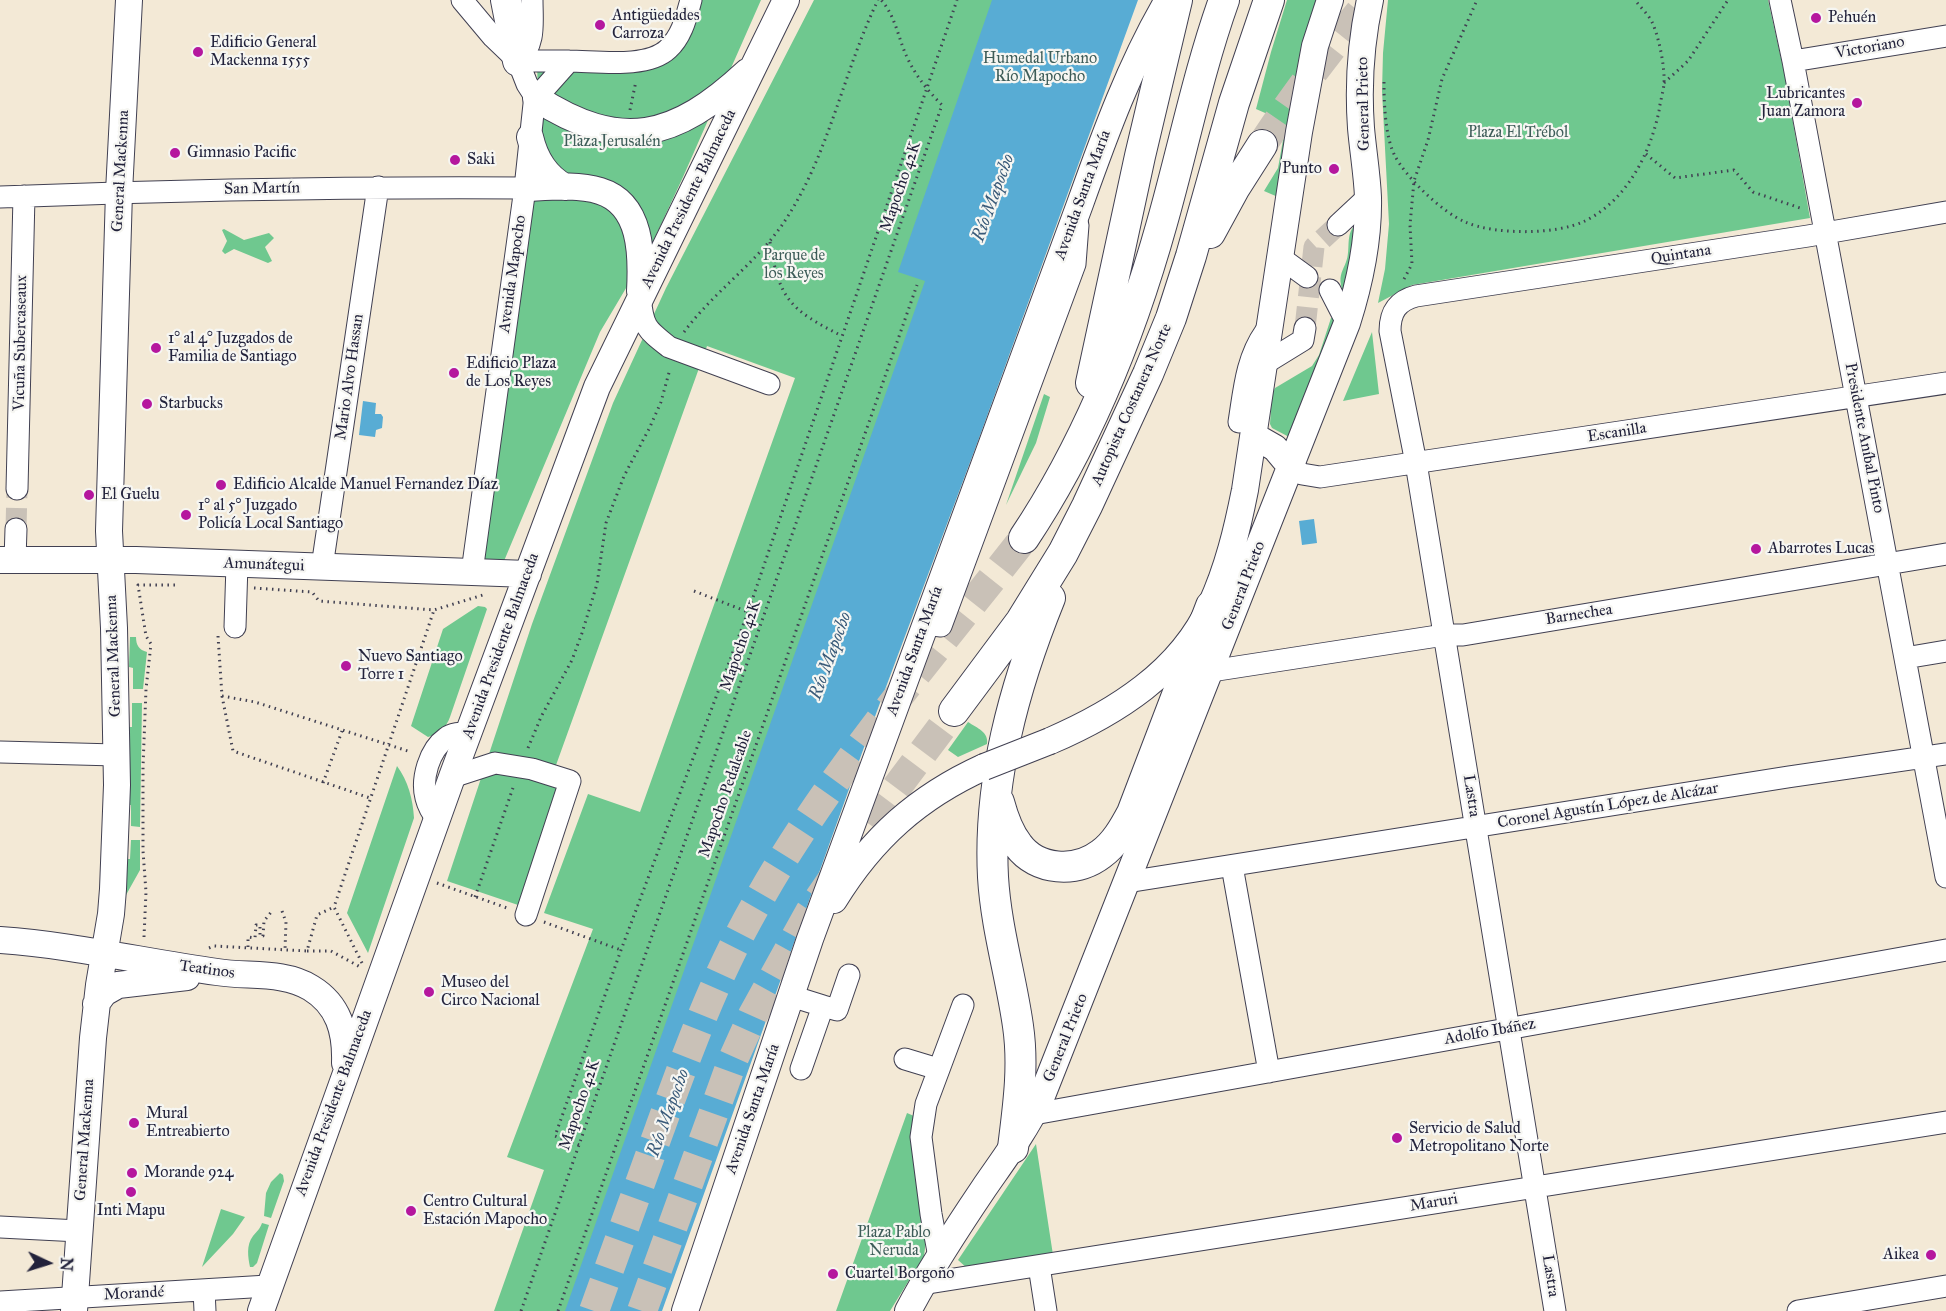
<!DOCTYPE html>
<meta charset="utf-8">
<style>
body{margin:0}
#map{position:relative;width:1946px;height:1311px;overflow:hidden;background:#f3e9d6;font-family:"IM FELL Great Primer",serif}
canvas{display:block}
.north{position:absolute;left:18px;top:1233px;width:60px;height:60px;-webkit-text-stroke:4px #f6f6f2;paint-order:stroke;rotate:94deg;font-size:16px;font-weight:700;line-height:24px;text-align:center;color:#22223b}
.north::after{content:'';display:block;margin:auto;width:21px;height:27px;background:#22223b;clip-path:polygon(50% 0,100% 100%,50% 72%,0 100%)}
</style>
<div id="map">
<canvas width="1946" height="1311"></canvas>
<div class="north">N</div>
</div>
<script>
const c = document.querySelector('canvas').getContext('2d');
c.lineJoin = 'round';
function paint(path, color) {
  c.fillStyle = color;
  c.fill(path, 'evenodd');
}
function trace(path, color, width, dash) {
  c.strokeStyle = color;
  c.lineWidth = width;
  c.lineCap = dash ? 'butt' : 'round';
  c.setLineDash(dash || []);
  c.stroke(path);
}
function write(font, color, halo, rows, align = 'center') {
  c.font = font + ' "IM FELL Great Primer",serif';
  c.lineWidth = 4.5;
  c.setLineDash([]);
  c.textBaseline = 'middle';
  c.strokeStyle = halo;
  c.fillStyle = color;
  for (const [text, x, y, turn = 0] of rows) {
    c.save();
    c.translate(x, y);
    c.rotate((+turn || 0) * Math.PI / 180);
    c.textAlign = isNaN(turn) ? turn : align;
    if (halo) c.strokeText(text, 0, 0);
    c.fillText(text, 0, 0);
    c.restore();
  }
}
const green = new Path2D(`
 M700,0H761L683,177L651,246L600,332L504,561L484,563L538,100L537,61L668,57Z
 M814,0H1136L886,683L660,1311H494L544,1170L507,1157L593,929L544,913L588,794L640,812L795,378L707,346L551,779L566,785L521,906L447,881L532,624L613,403L666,288Z
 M1287,0H1316C1294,64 1288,131 1278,197L1264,191L1278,168L1283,140L1272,116L1256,109L1271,52Z
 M1388,0H1768L1784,72L1810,218L1412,285L1378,303L1385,269L1389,224L1382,91L1383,53Z
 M1355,225L1357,228L1346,294C1344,292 1341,287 1341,285C1339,275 1343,270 1346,262C1351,250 1345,235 1355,225Z
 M224,229L244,240L269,233L274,238L265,247L272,261L268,263L234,249L225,254L222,251L227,241L222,230Z
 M1337,316L1291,438L1272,428L1270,424L1272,394L1275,388L1312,366L1319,355L1331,318Z
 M1372,332L1379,394L1343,401Z
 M1044,394L1050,397L1036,443L1006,505Z
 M478,606L485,607L487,609L450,717C446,728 439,734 428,737L411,726L443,629Z
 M130,637H136C136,645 139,650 147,652L143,689H133V668L129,667Z
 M132,703H142L140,827L131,826V805H127L128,727H132Z
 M968,722C977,728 989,732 987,744L958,757L948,750Z
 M397,766C408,781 413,799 414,818L368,953L347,913Z
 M131,840H140V870L126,895V859H130Z
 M907,1113L914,1116L912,1148L926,1240L924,1256L890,1311H836Z
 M1036,1144L1053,1255L968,1269L958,1260Z
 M280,1173L283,1175L284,1181L271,1218L264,1216L266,1193L271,1182Z
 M221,1209L245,1217L233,1234L202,1267Z
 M262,1223L269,1225L257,1263L253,1267H250C248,1257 246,1245 253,1236C257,1231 260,1229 262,1223Z`);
const water = new Path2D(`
 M992,0H1138L978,441L877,711L662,1311H565L925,281L898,272Z
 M363,401L376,403L375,414H381L383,417L382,428L376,430L375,437L359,435Z
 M1314,519L1317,543L1302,545L1299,521Z`);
const minorTunnel = new Path2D(`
 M1305,328L1314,247L1338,225
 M16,529L17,489`);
const highwayTunnel = new Path2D(`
 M1262,145C1296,93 1331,47 1370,0
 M594,1311C616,1250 638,1189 660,1128C688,1051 716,974 757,903C829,774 933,655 1024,538
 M642,1311L732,1062L753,1015L810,912L885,803L954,711`);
const path = new Path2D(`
 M1384,82C1384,102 1385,135 1394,154C1405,177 1442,212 1465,222C1495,235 1556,235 1585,221C1627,200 1650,154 1659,111C1660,102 1663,93 1664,84C1665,67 1659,37 1652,22C1648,14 1640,7 1635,0
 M1664,83L1688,61L1728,0
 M630,110L636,81
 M1646,154L1675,178L1734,170L1753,192L1800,208
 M770,242C779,300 791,310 842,336
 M1404,279L1412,264L1410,225L1414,181L1428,140L1442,79L1477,0
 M684,332C715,290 761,260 788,216C830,150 844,70 878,0
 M254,588L312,592L319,601L434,610L483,595
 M694,591L748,612
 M218,636L222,696L233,751L370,798
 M222,696L255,702L411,752
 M528,748L541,717L572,660L582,633L597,584L606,523L624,476L649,429L661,402L670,369
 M323,783L342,731
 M437,883L507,908
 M475,897L514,785
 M282,911L286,922L285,950
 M544,922L621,950
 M144,937L146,892L143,851V767L146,689L151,644L146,636L138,585H176
 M248,947V937L255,938L256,925H260V936H263L264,921L272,911
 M209,948L214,946L307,951L317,915L334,907
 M307,951H331L362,968
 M362,963L334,907L434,610
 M579,1145L555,1136L621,950L748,612L957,0
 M521,1311L942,105C927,90 915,75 906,55C898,37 895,15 881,0
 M558,1311L917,285`);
const minor = new Path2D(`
 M462,0L493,37L518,61L527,84L536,98
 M1780,0L1793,61L1946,877
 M518,61C535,61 552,61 569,61C596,61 647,69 668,49C682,36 686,18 691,0
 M518,61C536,44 532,23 532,0
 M1793,61L1946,36
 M0,197C175,190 350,187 525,188
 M1338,225L1368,197
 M1281,258L1307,277
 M1330,290L1347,323
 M640,297C643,327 646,329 669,347L769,384
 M1264,364L1303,340L1305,328
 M1239,422C1244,391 1246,359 1265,332
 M1290,466L1302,474L1320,477L1946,383
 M17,489L24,196
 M15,560L16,529
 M322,567L378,187
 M472,572L525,188L534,104L536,98L569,61
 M925,624L941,626L1075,264L1078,225
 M235,627L237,564
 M1905,658L1946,651
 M1211,671L1444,635H1463L1946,554
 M0,752L116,755
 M452,777L495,763L532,769L570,781L526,915
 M437,819C432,813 428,806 426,798C421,779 429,750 446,738C452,733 461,733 468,733
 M1232,866L1269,1072
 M1127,882L1788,777L1946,754
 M791,996L823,1006
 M905,1059L938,1069
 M801,1069L823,1006L837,1010L849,975
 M1034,1114L1946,950
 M0,1227L79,1231
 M939,1257L931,1214L921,1137L926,1104L963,1005
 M1039,1266L1046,1311
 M922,1284L1946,1122
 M204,1290L205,1311
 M0,1302L268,1286
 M1555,1311L1416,463L1390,331C1390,312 1397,301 1416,296L1808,236L1946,212
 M1798,1311L1946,1286`);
const major = new Path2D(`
 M536,98C621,153 675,139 747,72
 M530,137C535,159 545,176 565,187
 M525,188C549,187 577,184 600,191C642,204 642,255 640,291
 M1254,436L1275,448L1290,466
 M0,560H136L528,574
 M1050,741C1115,713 1181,672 1211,605C1228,568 1237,530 1245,490L1299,132L1315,46L1330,0
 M834,900C872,838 918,797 984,767
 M0,940C73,945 145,962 217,972C248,977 284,971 311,988C339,1005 346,1032 345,1063
 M96,1004L104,993L118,985L187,977
 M74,1311L93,1038L99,985L111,914L113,889L117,785L114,628L109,531L119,192L129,0
 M261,1311L452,777L597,387L786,0
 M685,1311L810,939L1080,204C1105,134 1130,65 1168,0
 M908,1311C930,1269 957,1228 984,1188C1004,1159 1025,1131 1041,1098L1347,323C1360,282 1369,240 1368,197C1367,174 1363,151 1361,128C1358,86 1361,41 1370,0`);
const highway = new Path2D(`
 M506,0L518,61
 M1210,233L1234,189L1262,145
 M1091,383L1140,156L1177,0
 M1024,538C1088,442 1131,334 1162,223C1183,149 1198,73 1224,0
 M954,711L1021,621L1063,553L1087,506L1148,374L1171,318L1191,256L1234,103L1269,0
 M999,802C1003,817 1008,832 1018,845C1037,871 1076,873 1101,854C1115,844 1124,828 1132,813L1211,606
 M1013,1148C1018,1107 1024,1067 1018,1026C1011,976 996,928 993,877C988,781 1014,687 1050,598`);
const majorBridge = new Path2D(`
 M984,767L1050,741`);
const markers = [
 [1816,18,6,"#b5179e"],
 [600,25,6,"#b5179e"],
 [198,52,6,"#b5179e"],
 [1857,103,6,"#b5179e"],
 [175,153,6,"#b5179e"],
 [455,160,6,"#b5179e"],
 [1334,169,6,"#b5179e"],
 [156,348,6,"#b5179e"],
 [454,373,6,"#b5179e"],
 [147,404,6,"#b5179e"],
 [221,485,6,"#b5179e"],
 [89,495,6,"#b5179e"],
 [186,515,6,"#b5179e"],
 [1756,549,6,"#b5179e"],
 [346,666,6,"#b5179e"],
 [429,992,6,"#b5179e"],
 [134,1123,6,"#b5179e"],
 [1397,1138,6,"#b5179e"],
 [132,1173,6,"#b5179e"],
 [131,1192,6,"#b5179e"],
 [411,1211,6,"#b5179e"],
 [1931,1255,6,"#b5179e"],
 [833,1274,6,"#b5179e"]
];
const poiNames = [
 ["Antigüedades",612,16],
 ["Carroza",612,34],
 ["Pehuén",1828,18],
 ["Edificio General",210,43],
 ["Mackenna 1555",210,61],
 ["Lubricantes",1845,94,"right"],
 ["Juan Zamora",1845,112,"right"],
 ["Gimnasio Pacific",187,153],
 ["Saki",467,160],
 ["Punto",1322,169,"right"],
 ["1° al 4° Juzgados de",168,339],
 ["Familia de Santiago",168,357],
 ["Edificio Plaza",466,364],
 ["de Los Reyes",466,382],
 ["Starbucks",159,404],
 ["Edificio Alcalde Manuel Fernandez Díaz",233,485],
 ["El Guelu",101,495],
 ["1° al 5° Juzgado",198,506],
 ["Policía Local Santiago",198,524],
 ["Abarrotes Lucas",1768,549],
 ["Nuevo Santiago",358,657],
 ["Torre 1",358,675],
 ["Museo del",441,983],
 ["Circo Nacional",441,1001],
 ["Mural",146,1114],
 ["Entreabierto",146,1132],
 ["Servicio de Salud",1409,1129],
 ["Metropolitano Norte",1409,1147],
 ["Morande 924",144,1173],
 ["Centro Cultural",423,1202],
 ["Estación Mapocho",423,1220],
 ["Inti Mapu",131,1211,"center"],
 ["Aikea",1919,1255,"right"],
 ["Cuartel Borgoño",845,1274]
];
const streetNames = [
 ["Victoriano",1870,48,-10],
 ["General Prieto",1364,104,-91],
 ["General Mackenna",121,171,-87],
 ["Mapocho 42K",901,187,-71],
 ["San Martín",262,189,-1],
 ["Avenida Santa María",1083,195,-70],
 ["Avenida Presidente Balmaceda",689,199,-64],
 ["Quintana",1681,255,-9],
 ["Avenida Mapocho",513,274,-82],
 ["Vicuña Subercaseaux",21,343,-89],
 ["Mario Alvo Hassan",350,377,-82],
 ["Autopista Costanera Norte",1132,405,-66],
 ["Escanilla",1617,433,-9],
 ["Presidente Aníbal Pinto",1864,438,79],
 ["Amunátegui",264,565,2],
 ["General Prieto",1244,586,-69],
 ["Barnechea",1579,615,-9],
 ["Avenida Presidente Balmaceda",501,646,-70],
 ["Mapocho 42K",741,646,-71],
 ["Avenida Santa María",915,651,-70],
 ["General Mackenna",114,656,-92],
 ["Mapocho Pedaleable",726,794,-71],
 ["Lastra",1471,796,81],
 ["Coronel Agustín López de Alcázar",1608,806,-9],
 ["Teatinos",207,970,8],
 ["Adolfo Ibáñez",1490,1032,-10],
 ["General Prieto",1066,1038,-68],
 ["Avenida Presidente Balmaceda",334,1103,-70],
 ["Mapocho 42K",580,1105,-71],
 ["Avenida Santa María",753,1109,-71],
 ["General Mackenna",85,1140,-86],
 ["Maruri",1434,1203,-9],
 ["Lastra",1550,1276,81],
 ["Morandé",134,1294,-3]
];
const parkNames = [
 ["Humedal Urbano",1040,59],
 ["Río Mapocho",1040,77],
 ["Plaza El Trébol",1518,133],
 ["Plaza Jerusalén",612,142],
 ["Parque de",794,256],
 ["los Reyes",794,274],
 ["Plaza Pablo",894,1233],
 ["Neruda",894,1251]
];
const waterNames = [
 ["Río Mapocho",994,198,-70],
 ["Río Mapocho",831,656,-70],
 ["Río Mapocho",669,1113,-70]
];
paint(green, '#6fc88f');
paint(water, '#58acd4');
trace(minorTunnel, '#c9c1b7', 21, [21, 10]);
trace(highwayTunnel, '#c9c1b7', 30, [30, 15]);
trace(minor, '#414052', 23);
trace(major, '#414052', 28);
trace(highway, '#414052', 32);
trace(path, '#414052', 3, [1.5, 4.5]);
trace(minor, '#fff', 21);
trace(major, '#fff', 26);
trace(highway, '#fff', 30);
trace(majorBridge, '#414052', 28, []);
trace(majorBridge, '#fff', 26);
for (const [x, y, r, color] of markers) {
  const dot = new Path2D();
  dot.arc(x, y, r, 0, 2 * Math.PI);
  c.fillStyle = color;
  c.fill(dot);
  trace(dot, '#f6f6f2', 2);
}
write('16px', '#22223b', '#f6f6f2', poiNames, 'left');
write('16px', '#22223b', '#f6f6f2', streetNames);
write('16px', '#3d5c58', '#f6f6f2', parkNames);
write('italic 18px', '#385978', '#f6f6f2', waterNames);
</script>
